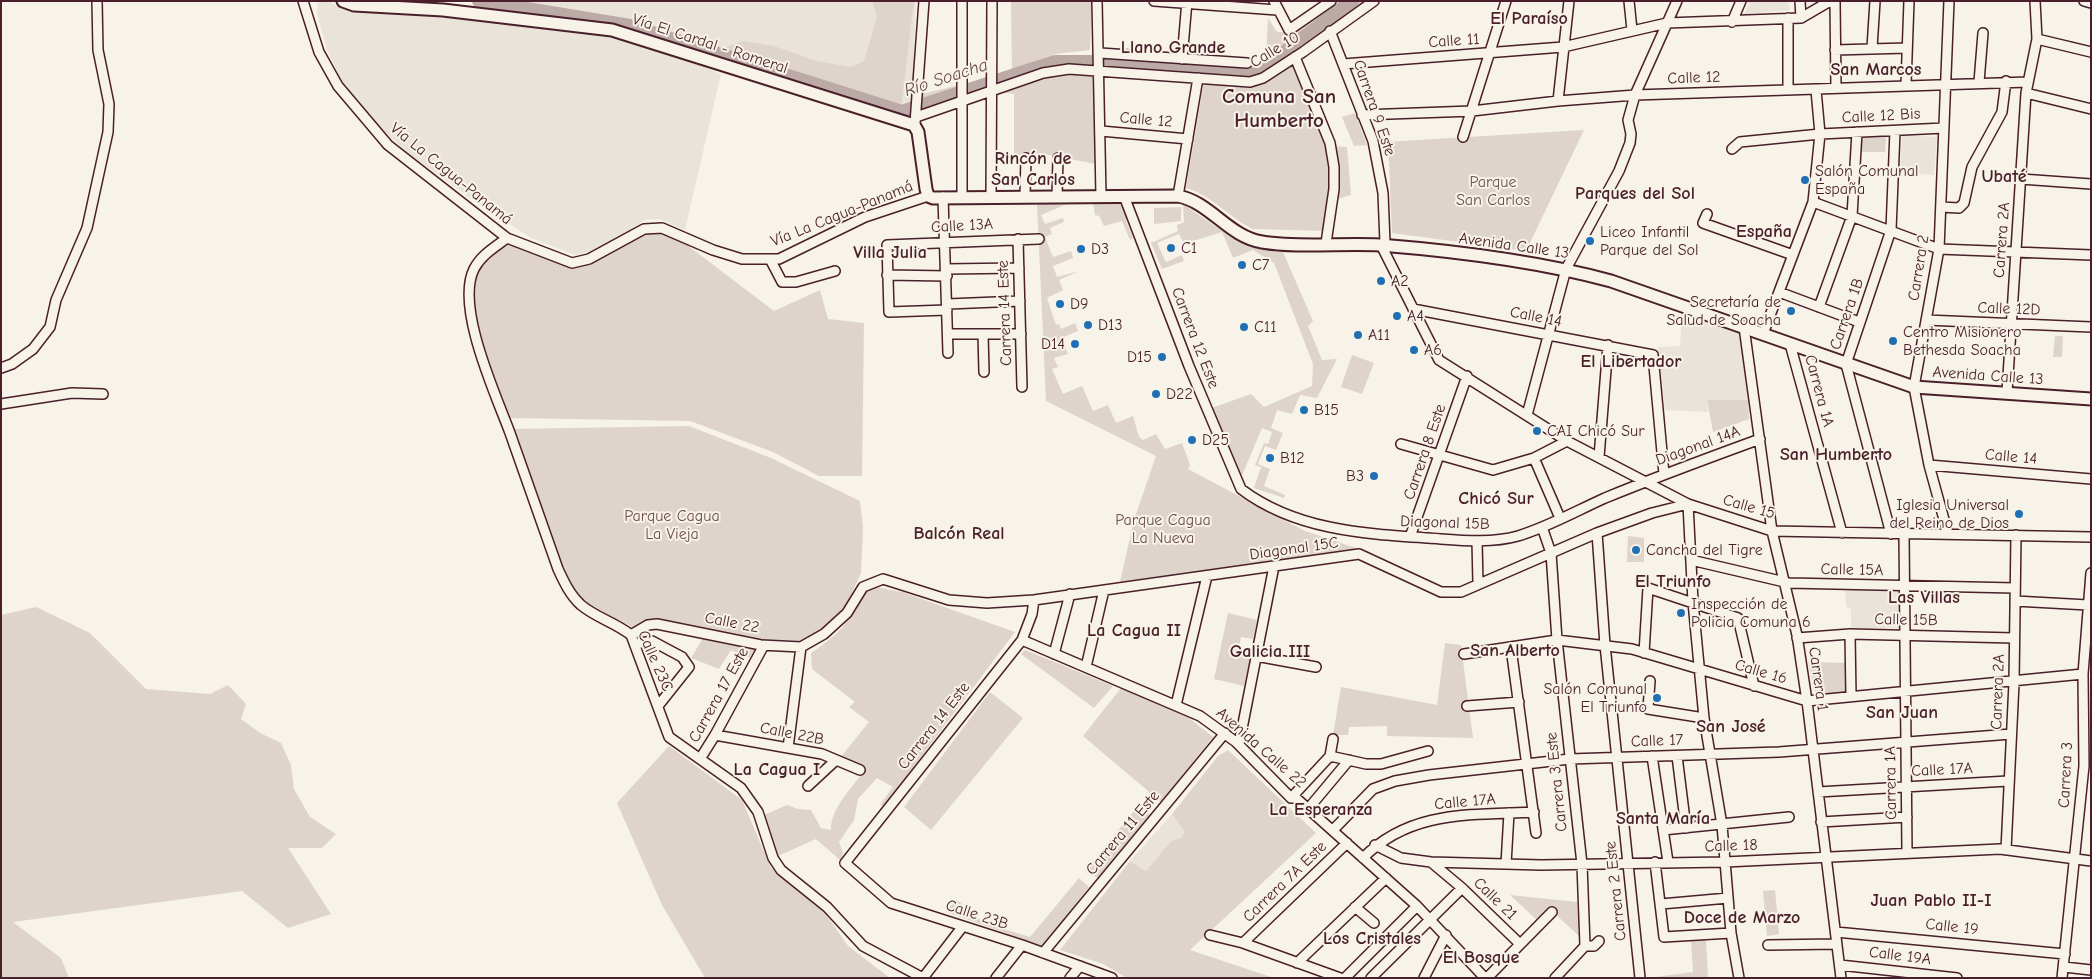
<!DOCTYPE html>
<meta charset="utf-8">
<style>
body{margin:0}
#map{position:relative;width:2092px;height:979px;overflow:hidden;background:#f7f3e8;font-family:"Comic Neue",sans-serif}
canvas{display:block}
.frame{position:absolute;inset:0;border:2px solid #4a1f2b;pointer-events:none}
</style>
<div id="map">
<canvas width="2092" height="979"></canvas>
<div class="frame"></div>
</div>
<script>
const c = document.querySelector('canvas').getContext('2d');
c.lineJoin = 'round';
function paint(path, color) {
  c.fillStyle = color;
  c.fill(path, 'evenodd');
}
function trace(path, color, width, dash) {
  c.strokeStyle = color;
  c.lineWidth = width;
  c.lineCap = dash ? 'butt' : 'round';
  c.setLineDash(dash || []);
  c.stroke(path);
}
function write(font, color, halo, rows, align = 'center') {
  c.font = font + ' "Comic Neue",sans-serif';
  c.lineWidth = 4;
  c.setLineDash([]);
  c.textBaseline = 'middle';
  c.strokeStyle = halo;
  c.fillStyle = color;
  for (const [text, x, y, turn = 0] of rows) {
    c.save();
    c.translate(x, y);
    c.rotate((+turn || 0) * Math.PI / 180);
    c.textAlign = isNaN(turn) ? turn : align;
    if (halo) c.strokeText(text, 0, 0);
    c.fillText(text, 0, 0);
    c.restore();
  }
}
const built = new Path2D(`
 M318,1H329L338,7L374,12L422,14L524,23L612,36L683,59L721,74L685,230L659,219L645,220L595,251L575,255L531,238L480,205L408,153L375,123L343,83L327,50L317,13Z
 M479,1H916L912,102L901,107L630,26Z
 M1750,1H1788L1790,10L1744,14Z
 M1902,135L1937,137L1934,175L1900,173Z
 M1682,315L1739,333L1748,400H1707L1708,412L1665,410L1658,347L1680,346Z
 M1845,590H1901L1900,628H1851V609L1846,607Z
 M1172,814L1186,832L1181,838L1171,841L1146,871L1130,861Z`);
const green = new Path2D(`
 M872,1H914L901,107L711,52L744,41L774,46L816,61L851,67L864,61L877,17Z
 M1011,1H1092L1090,50L1055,54L1012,70Z
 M1340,1H1367L1264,72L1250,77L1100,66L1040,71L958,97L923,111L922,94L1011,72L1055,56L1101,55L1257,66L1266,53L1268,18L1277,32H1295Z
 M1292,64L1327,146L1347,147L1351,195L1331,201L1327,231L1253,229C1229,218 1212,195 1186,188L1204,81L1250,87L1262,83Z
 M1070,72L1094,73L1096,164L1044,154L1041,156H1014V94L1001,92L1045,76Z
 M1355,113L1367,145L1354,146L1342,117Z
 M1584,130L1526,251L1392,233L1389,162L1385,142Z
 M1862,137H1886L1885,152H1860Z
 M1123,202L1129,218L1126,221L1133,238L1130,240L1122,221L1104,226L1099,216L1095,215L1093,203Z
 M1069,203L1041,215L1045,224L1063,218L1064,222L1050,228L1052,234L1045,237L1053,257L1071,251L1073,258L1053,266L1057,277L1079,271L1059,280L1063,290L1047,298L1056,325L1059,324L1061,329L1075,323L1078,331L1061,338L1068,354L1054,358L1058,367L1052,369L1063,394L1082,386L1093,411L1108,405L1116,423L1133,416L1139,437L1143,440L1156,434L1165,449L1182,443L1190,465L1188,469L1305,531L1362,550L1120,582L1134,520L1156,456L1046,401L1037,204Z
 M1183,204C1214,225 1244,250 1283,252L1313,321L1308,326L1322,360L1337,359L1317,398L1300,395L1292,414L1277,410L1271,428L1283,433L1276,450L1265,446L1258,464L1270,469L1264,486L1285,495L1284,498L1254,488L1261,467L1255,465L1264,443L1268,444L1272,432L1262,428L1240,480L1209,409L1251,394L1264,407L1312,386L1313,364L1274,263L1253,250L1233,258L1222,232L1184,244L1179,234L1157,243L1166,262L1182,255L1184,261L1162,269L1151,243L1178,231L1177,225L1184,222Z
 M1181,207V221L1154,224V208Z
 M662,226L774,311L820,290L828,319L864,323L862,476H819L773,452L690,421L510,418L482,362L469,304L473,273L506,236L572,263L644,227Z
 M2055,336H2063L2062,357H2053Z
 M1352,355L1374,363L1362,394L1341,387Z
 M1707,400H1748L1749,419L1713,432Z
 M689,426L771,458L860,501L863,528L861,573L843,612L820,634L802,644L761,643L657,622L636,629L585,602L571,588L512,429Z
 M1628,536L1644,538V562H1627Z
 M876,587L902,592L1015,632L884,806L880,805L893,787L877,778L858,799L854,820L839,842L843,853L840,860L816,839L778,856L764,815L787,805L798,809L811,810L821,828L831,830C830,808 854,786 866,768L840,758L869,722L849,707L855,702L812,669L811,653C842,632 848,624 864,590Z
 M36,607L90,633L146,689L210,694L228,685L246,704L241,719L260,733L281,743L291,765L294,789L310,817L336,834L322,848H288L331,914L288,928L242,891L13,922L61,958L69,978H1V615Z
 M1228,613L1257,620L1253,639L1241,637L1239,647L1252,650L1244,686L1214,679Z
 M703,638L756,648L750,658L731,650L719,669L691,658Z
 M1445,643L1461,645L1473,738L1387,736V726L1349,727L1348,735H1333L1341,687L1437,705Z
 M1025,650L1113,686L1094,708L1021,654Z
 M1808,662L1847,663L1848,693L1816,695Z
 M1121,688L1189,718L1213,737L1161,802L1083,736Z
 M990,692L1023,718L931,830L904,807Z
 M669,746L742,800L771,868L825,913L848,946L890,978H705L662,905L617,803Z
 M1228,750L1316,833L1190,950L1274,978H1127L1103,964L1060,950L1130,861L1146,871L1171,841L1181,838L1185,832L1172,814L1218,756Z
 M1138,806L1150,815L1098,878L1085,871Z
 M1079,878L1089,887L1043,946L946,912L956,899L984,923L1030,937Z
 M1775,890L1779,934L1767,936L1763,891Z
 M1510,895L1577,902L1579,936L1553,912L1537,920Z
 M1706,939L1708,977L1648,978L1693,972L1691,941Z`);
const river = new Path2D(`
 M479,1L630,26L902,112L1055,62H1088L1257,73L1352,1`);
const minor = new Path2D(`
 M303,1L319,52L338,86L388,145L507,238L572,263L589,259L644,229L662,228L713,250L742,259H779L865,217L928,196
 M1097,1L1101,196
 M1154,1L1277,10
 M1274,1L1289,30L1331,1
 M1629,1L1632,30
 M1800,1L1801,18
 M1835,1L1836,88
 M2084,1L2091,3
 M1788,18V90
 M1732,22L1741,1
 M1330,31L1373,141L1383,193L1385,243L1381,245L1439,360L1567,441L1688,504L1772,531L2091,537
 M2037,39L2091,52
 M1872,48L1875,1
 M1835,50L1907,48
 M1100,53L1247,63
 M1295,57L1330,143L1334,167V189L1326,243
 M1182,59L1187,1
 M1343,64L1563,47L1667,23L1801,18L1830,1
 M1979,82L1983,33
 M1906,84L1909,1
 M2026,93L2091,109
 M1558,101L1569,1
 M1362,115L1472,111L1558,101L1635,95L2028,82
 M916,117L1043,73L1069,69L1250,82L1263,78L1303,52L1374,1
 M915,123L924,1
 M1101,131L1188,139
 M1463,137L1506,1
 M1732,149L1740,142L1820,134L1944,128
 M2021,179L2091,184
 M1025,195L1026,158
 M1124,196L1189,366L1241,489C1295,530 1364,534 1428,538C1458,540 1489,544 1518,536C1548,527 1576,511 1605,498C1656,477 1708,458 1760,439
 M1178,196L1198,78
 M943,197L948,353
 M962,197V1
 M1057,197L1058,158
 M991,198L992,1
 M1813,202L1939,249L2091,255
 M1941,207L1959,208L1964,203L1972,167L2002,112L2006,81
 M1707,214L1703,223L1793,255
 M507,238C495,247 481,255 474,269C455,307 496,395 510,433C526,478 542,524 558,569C564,582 570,595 581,605C595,617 616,623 631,635L669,737L741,788L758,812L773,858L781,870L827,907L863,946L923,978
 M1018,239L1022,387
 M770,259L782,282H796L835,271
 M947,269L1019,268
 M887,275L947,276
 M1779,292L1859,322
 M948,304L1020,301
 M1819,307L1852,216L1857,132
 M1413,309L1653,355L1664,474
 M947,310L889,312L887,245L1039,239
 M1926,320L2091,327
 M1744,327L1772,531L1797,635L1807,701L1841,978
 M949,334H1021
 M983,334L984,372
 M1763,334L1813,202L1820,134L1816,90
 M1790,344L1842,533
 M1,368L12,364L33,349L50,327L56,300L87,228L108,132L109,104L98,50L97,1
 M2007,392L2026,93L2037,39L2035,1
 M1,404L72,393L103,394
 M1527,415L1566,269L1619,171L1630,143L1631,134L1628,120L1635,95L1677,1
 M1401,444L1493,470L1534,458L1567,441
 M1599,457L1608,345
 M1534,458L1560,518
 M1929,465L2091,479
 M1542,527L1551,553L1557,640L1582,864L1585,946
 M1597,533L1605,645L1640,978
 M1891,534L1846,364L1891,230L1895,131
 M1904,534L1907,853
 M1948,534L1929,465L1914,387L1939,249L1949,1
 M1410,537L1467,376
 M1477,541L1478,584
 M1691,560L1789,583L2015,588
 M1034,600L1032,614L1022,640L845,863L891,903L1022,945L1112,978
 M2015,601L2088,605
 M1850,634L1851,696
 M631,635L648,625L657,624L761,645L801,647
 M1797,638L1850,634L2014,638
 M1022,640L1200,716L1236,742L1291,798H1296L1417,906L1485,978
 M635,644L652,641L682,657L689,667L658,706
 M801,647L824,634L847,613L863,587L883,579L949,600L987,603L1034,600L1359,554L1441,592H1461L1597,533L1652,513L1688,504L1693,602L1704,718L1722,825L1731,933L1739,978
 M1511,648L1536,833
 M1644,653L1648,588L1738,618L1754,686
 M1054,654L1070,594
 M1464,654L1557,640L1632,649L1807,701L2083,674
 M1256,656L1316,667
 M1086,667L1104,590
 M1650,681L1648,709L1704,718
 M1176,705L1207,576
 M1467,706L1519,702
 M715,735L822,754L860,770
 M1239,744L1274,566
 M788,748L801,647
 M1330,756L1366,764H1381L1428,751
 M1330,756L1333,739
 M1652,756L1668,862
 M1677,756L1686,828
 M700,759L715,735L764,645
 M808,786L836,760
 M1818,792L2008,781
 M1291,798L1330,756
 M1308,809L1349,760
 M1821,822L1907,817
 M1333,830L1373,789L1395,781L1429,775L1570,759L1779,752L2011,734
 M1663,830L1789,817
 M1375,845L1401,858L1431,862L1541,865L1725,862L2000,849L2091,861
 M2006,850L2014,683L2016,535
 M1363,858C1410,810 1471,815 1534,812
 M1431,862L1462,888L1520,944
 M1655,862L1664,937L1731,933
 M1506,864L1509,813
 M1661,904L1728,898
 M1355,907L1374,923
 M1836,932L2065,954
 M1210,935L1243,943L1340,978
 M1243,943L1347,843
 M1768,945L1837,944
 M1043,953L1225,733
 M1297,963L1386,878
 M1840,965L1957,978
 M2064,967L2091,970
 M923,978L963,926
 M996,978L1022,945
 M1070,978L1080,966
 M1345,978L1417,906
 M1371,978L1462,888
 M1424,978L1446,935
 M1487,978L1552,912
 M1555,978L1585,946H1594L1599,941
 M2062,978L2084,766L2083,674L2091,573`);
const major = new Path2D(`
 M343,1L354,5L443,10L612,30L914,125L918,132L926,189L928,196L933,198L1178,196C1210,202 1229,237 1262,242C1298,248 1342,243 1380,245C1455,251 1538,261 1611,281L1914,387L2091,399`);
const markers = [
 [1805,180,5,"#1f6fb2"],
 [1590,241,5,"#1f6fb2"],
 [1171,248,5,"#1f6fb2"],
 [1081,249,5,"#1f6fb2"],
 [1242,265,5,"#1f6fb2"],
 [1381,281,5,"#1f6fb2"],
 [1060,304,5,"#1f6fb2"],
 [1791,311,5,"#1f6fb2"],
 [1397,316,5,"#1f6fb2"],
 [1088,325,5,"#1f6fb2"],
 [1244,327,5,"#1f6fb2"],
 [1358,335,5,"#1f6fb2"],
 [1893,341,5,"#1f6fb2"],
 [1075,344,5,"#1f6fb2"],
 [1414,350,5,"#1f6fb2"],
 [1162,357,5,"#1f6fb2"],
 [1156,394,5,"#1f6fb2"],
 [1304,410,5,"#1f6fb2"],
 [1537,431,5,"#1f6fb2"],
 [1192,440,5,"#1f6fb2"],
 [1270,458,5,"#1f6fb2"],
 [1374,476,5,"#1f6fb2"],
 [2019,514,5,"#1f6fb2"],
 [1636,550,5,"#1f6fb2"],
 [1681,613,5,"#1f6fb2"],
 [1657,698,5,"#1f6fb2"]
];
const streetNames = [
 ["Calle 11",1454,41,-4],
 ["Vía El Cardal - Romeral",710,44,18],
 ["Calle 10",1275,50,-31],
 ["Calle 12",1694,78,-2],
 ["Carrera 9 Este",1374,108,71],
 ["Calle 12 Bis",1881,116,-3],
 ["Calle 12",1146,120,5],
 ["Vía La Cagua-Panamá",451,174,39],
 ["Vía La Cagua-Panamá",842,214,-22],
 ["Calle 13A",962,226,-3],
 ["Carrera 2A",2002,240,-86],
 ["Avenida Calle 13",1514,246,8],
 ["Carrera 2",1919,268,-81],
 ["Calle 12D",2009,309,2],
 ["Carrera 14 Este",1005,313,-92],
 ["Carrera 1B",1847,314,-71],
 ["Calle 14",1536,317,11],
 ["Carrera 12 Este",1195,338,69],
 ["Avenida Calle 13",1988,376,4],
 ["Carrera 1A",1819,391,75],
 ["Diagonal 14A",1698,446,-20],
 ["Carrera 8 Este",1425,452,-71],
 ["Calle 14",2011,457,5],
 ["Calle 15",1749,507,16],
 ["Diagonal 15B",1445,523,2],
 ["Diagonal 15C",1294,549,-8],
 ["Calle 15A",1852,570,1],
 ["Calle 15B",1906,620,1],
 ["Calle 22",732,623,11],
 ["Calle 23C",655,661,66],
 ["Calle 16",1761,672,16],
 ["Carrera 1",1818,679,82],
 ["Carrera 2A",1998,692,-88],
 ["Carrera 17 Este",719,695,-61],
 ["Carrera 14 Este",934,726,-52],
 ["Calle 22B",792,734,11],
 ["Calle 17",1657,741,-2],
 ["Avenida Calle 22",1261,748,41],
 ["Calle 17A",1942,770,-3],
 ["Carrera 3",2066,775,-87],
 ["Carrera 3 Este",1557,782,-96],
 ["Carrera 1A",1891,783,-91],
 ["Calle 17A",1465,802,-5],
 ["Carrera 11 Este",1123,833,-50],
 ["Calle 18",1731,846,-2],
 ["Carrera 7A Este",1285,882,-44],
 ["Carrera 2 Este",1616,891,-96],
 ["Calle 21",1495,899,44],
 ["Calle 23B",977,915,18],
 ["Calle 19",1952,927,6],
 ["Calle 19A",1900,956,7]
];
const poiNames = [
 ["Salón Comunal",1815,171],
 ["España",1815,189],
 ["Liceo Infantil",1600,232],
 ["Parque del Sol",1600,250],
 ["C1",1181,248],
 ["D3",1091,249],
 ["C7",1252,265],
 ["A2",1391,281],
 ["Secretaría de",1781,302,"right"],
 ["Salud de Soacha",1781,320,"right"],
 ["D9",1070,304],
 ["A4",1407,316],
 ["D13",1098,325],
 ["C11",1254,327],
 ["Centro Misionero",1903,332],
 ["Bethesda Soacha",1903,350],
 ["A11",1368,335],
 ["D14",1065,344,"right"],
 ["A6",1424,350],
 ["D15",1152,357,"right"],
 ["D22",1166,394],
 ["B15",1314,410],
 ["CAI Chicó Sur",1547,431],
 ["D25",1202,440],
 ["B12",1280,458],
 ["B3",1364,476,"right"],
 ["Iglesia Universal",2009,505,"right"],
 ["del Reino de Dios",2009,523,"right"],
 ["Cancha del Tigre",1646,550],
 ["Inspección de",1691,604],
 ["Policia Comuna 6",1691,622],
 ["Salón Comunal",1647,689,"right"],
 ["El Triunfo",1647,707,"right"]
];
const parkNames = [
 ["Parque",1493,182],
 ["San Carlos",1493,200],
 ["Parque Cagua",672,516],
 ["La Vieja",672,534],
 ["Parque Cagua",1163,520],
 ["La Nueva",1163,538]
];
const neighbourhoodNames = [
 ["El Paraíso",1529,19],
 ["Llano Grande",1173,48],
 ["San Marcos",1876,70],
 ["Rincón de",1033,159],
 ["San Carlos",1033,180],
 ["Ubaté",2004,177],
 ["Parques del Sol",1635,194],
 ["España",1764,232],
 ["Villa Julia",890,253],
 ["El Libertador",1631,362],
 ["San Humberto",1836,455],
 ["Chicó Sur",1496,499],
 ["Balcón Real",959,534],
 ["El Triunfo",1673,582],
 ["Las Villas",1924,598],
 ["La Cagua II",1134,631],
 ["San Alberto",1515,651],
 ["Galicia III",1270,652],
 ["San Juan",1902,713],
 ["San José",1731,727],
 ["La Cagua I",777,770],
 ["La Esperanza",1321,810],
 ["Santa María",1663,819],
 ["Juan Pablo II-I",1931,901],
 ["Doce de Marzo",1742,918],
 ["Los Cristales",1372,939],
 ["El Bosque",1481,958]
];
const waterNames = [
 ["Río Soacha",946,78,-18]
];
const districtNames = [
 ["Comuna San",1279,97],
 ["Humberto",1279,121]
];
paint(built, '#eae3da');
paint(green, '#ded4cc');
trace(river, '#bcaaa7', 14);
trace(minor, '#4a1f2b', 12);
trace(major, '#4a1f2b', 15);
trace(minor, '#f7f3e8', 9);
trace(major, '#f7f3e8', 11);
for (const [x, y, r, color] of markers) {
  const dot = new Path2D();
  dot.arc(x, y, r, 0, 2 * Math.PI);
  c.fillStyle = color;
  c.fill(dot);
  trace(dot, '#f7f3e8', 2);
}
write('16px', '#4a1f2b', '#f7f3e8', streetNames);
write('16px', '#4a1f2b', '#f7f3e8', poiNames, 'left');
write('16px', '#6f4c53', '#f7f3e8', parkNames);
write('bold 18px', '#4a1f2b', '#f7f3e8', neighbourhoodNames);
write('italic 18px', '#6c4950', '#f7f3e8', waterNames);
write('bold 21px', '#4a1f2b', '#f7f3e8', districtNames);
</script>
